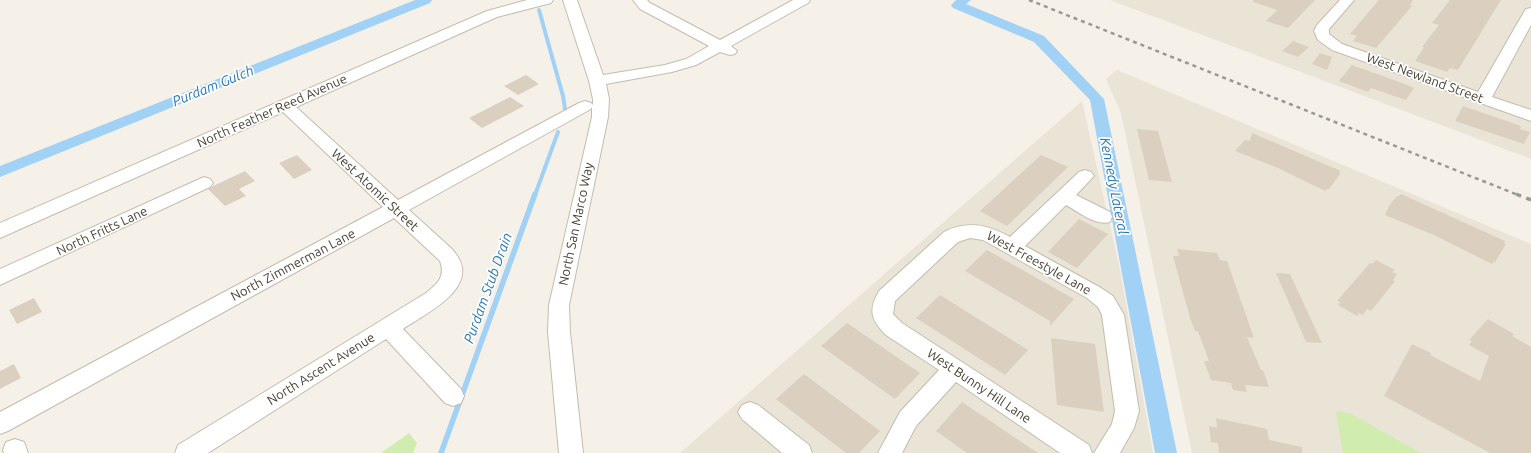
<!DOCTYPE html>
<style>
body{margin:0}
canvas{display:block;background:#f5f1e8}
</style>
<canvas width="1531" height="453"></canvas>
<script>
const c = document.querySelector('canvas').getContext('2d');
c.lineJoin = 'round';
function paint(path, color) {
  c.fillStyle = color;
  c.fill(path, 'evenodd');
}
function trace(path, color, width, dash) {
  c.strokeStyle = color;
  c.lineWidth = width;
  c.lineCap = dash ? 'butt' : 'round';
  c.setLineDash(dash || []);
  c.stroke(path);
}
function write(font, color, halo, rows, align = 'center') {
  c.font = font + ' Ubuntu,sans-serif';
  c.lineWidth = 3.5;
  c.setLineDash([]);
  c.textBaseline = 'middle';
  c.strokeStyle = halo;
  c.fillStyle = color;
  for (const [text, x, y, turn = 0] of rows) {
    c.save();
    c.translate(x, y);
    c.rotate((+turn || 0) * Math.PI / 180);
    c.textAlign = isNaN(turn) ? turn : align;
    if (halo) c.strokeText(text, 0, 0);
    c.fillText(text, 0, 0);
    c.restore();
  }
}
const residential = new Path2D(`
 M1110,0H1531V159Z
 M1117,70L1531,244V453H1192L1121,113L1106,79Z
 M1082,101L1120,270L1153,453H680Z`);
const green = new Path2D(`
 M1339,411L1351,414L1421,453H1343L1336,413Z
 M409,433L417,443L413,453H381Z`);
const streamFar1 = new Path2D(`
 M539,10L563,96L565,109
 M535,195L558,132`);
const stream = new Path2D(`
 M441,453L535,194`);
const canal = new Path2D(`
 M415,0H432L430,3L0,177V166Z
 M956,0H971L966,4L1044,36L1104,99L1177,453H1155L1090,100L1034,42L953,8L951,5Z`);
const building = new Path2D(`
 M1253,0H1315L1288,28L1266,21L1277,10L1253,2Z
 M1379,0H1413L1410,5L1412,6L1376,48L1353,41L1357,36L1350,34Z
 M1450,0H1501L1458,70L1450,68L1447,72L1415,61L1424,47H1422L1439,25L1432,23Z
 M1293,41L1309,47L1298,57L1282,51Z
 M1320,53L1332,57L1327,70L1312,64Z
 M1352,65L1405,84L1414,88L1406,100L1371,88L1368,92L1339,81Z
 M526,75L539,84L518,95L504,86Z
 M510,97L524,106L482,128L469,118Z
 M1463,106L1521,126L1520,129L1530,132L1524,144L1455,121Z
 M1137,129L1158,131L1172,182L1149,180Z
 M1252,133L1341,171L1339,173L1340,174L1329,189H1327L1325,191L1278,168L1235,151L1245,140L1250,141Z
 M297,155L312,170L294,179L279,163Z
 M1041,155L1068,167L1007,226L980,211Z
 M245,171L255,181L239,189L246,196L225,206L208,189L213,186Z
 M1401,194L1505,241L1504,243L1506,244L1495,262L1494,261L1492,264L1436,236L1385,215L1389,206L1397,196H1399Z
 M1079,219L1108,234L1077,268L1048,252Z
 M1177,249L1217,253L1220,260L1227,261L1254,338L1247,337L1261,370H1263L1269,387L1245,385L1247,392L1233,390L1231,383L1211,380L1204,361H1209L1198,331H1195L1190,318L1173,256H1179Z
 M987,250L1074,299L1050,326V321L965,271Z
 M1376,260L1395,270L1392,272L1397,274L1393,280L1395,281L1371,311L1367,309L1363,315L1359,313L1357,316L1338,305L1340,302L1337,301L1370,263L1372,264Z
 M1276,273L1290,274L1322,343L1306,342Z
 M940,295L1028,350L1005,375L916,318Z
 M34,298L42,312L17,324L9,310Z
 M1488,319L1514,334L1512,336L1531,347V453H1490L1384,396L1412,344L1431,353L1430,355L1480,381L1489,356L1469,345L1472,341L1469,340Z
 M847,323L920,373L895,399L821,346Z
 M1051,338L1095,344L1104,412L1057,405Z
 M14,364L21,378L0,389V371Z
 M804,374L880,431L859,453H846L776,399Z
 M962,402L1038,453H967L936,431Z
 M1216,418L1267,429L1269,440L1302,447V453H1219L1218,443L1211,442L1209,426L1217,428Z`);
const street = new Path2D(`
 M527,0H553L551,3L497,17L296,107L398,200L579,103L585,101L591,103L593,105V99L589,81L563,0H577L603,75L665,65L686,59L709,46L640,9L633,0H647L650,3L720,40L793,0H810L808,3L731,46L737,51L735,54L730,55L720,52L696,65L672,72L606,84L609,99L608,117L569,305L570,332L583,453H559L548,332L549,305L592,117V107L591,109L409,210C420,220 430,229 441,239C446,244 452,248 456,254C481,288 425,314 403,329L461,389L464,396L461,403L453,406L445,403L386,339L208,453H175L178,445L426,293C437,284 446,277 440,261L394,218L8,431L0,434V412L383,207L283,112L0,238V223L487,11Z
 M1340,0H1354L1329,29V34L1342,44L1478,92L1524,12L1526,9L1531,8V25L1492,97L1531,110V121L1332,50L1318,40L1314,31L1317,25Z
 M1085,170L1091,172L1094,176L1076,195L1110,212L1112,217L1110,222C1095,226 1079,212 1066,205L1025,246L1101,288L1113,296L1124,315L1139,411L1134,428L1120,453H1094L1112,424L1115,411L1102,315L1098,307L1087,298L983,240L970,238L958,242L895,301L893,314L902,323L1089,445L1092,453H1060L956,382L916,426L902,453H878L900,412L939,370L886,335C871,320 868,310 879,291L944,232C967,220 988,225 1010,237L1079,172Z
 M204,177L210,179L213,183L210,187L0,285V269Z
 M750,402L758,405L809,445L812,453H782L742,419L738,412L742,405Z
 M15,439L24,442L28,453H4L3,450L6,442Z`);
const railFar1 = new Path2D(`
 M1029,0L1518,195`);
const rail = new Path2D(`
 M1516,194L1531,200`);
const streetNames = [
 ["West Newland Street",1425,78,20],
 ["North Feather Reed Avenue",272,111,-24],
 ["West Atomic Street",375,190,43],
 ["North San Marco Way",576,224,-78],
 ["North Fritts Lane",102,231,-25],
 ["West Freestyle Lane",1039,263,29],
 ["North Zimmerman Lane",293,265,-28],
 ["North Ascent Avenue",321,369,-32],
 ["West Bunny Hill Lane",979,386,34]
];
const waterNames = [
 ["Purdam Gulch",213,86,-22],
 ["Kennedy Lateral",1114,186,79],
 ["Purdam Stub Drain",488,288,-70]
];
paint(residential, '#e9e4d6');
paint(green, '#d0ecaf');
trace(streamFar1, '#a1d2f5', 4);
trace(stream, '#a1d2f5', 5.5);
paint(canal, '#a1d2f5');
paint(building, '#dbd0c0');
trace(street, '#c4bcad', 2);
paint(street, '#fff');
trace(railFar1, '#989898', 2.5, [4, 4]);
trace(rail, '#989898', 3.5, [5.5, 5.5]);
write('13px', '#494236', '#fff', streetNames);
write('italic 14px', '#2778b4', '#fff', waterNames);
</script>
